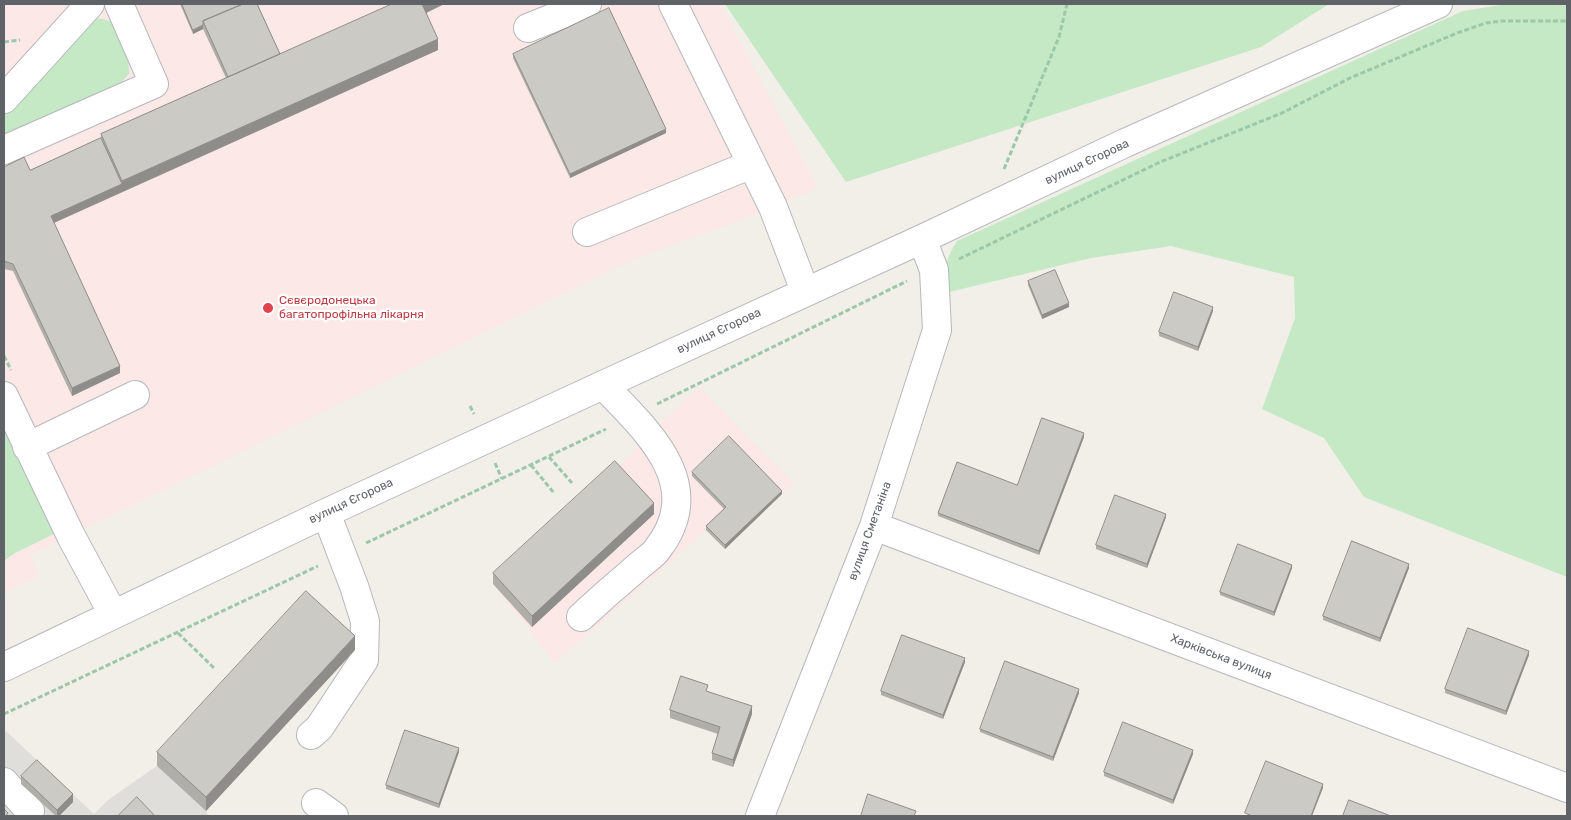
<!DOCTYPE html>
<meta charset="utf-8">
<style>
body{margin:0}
#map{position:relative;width:1571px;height:820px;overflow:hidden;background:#f1efe8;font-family:Rubik,sans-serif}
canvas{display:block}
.frame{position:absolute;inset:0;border:5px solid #5f6368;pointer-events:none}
</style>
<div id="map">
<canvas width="1571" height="820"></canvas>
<div class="frame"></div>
</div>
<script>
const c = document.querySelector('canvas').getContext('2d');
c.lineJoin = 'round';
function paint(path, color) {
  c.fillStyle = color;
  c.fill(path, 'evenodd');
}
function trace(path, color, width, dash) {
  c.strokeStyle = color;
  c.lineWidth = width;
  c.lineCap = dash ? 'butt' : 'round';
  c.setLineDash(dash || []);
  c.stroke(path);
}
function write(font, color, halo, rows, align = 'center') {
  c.font = font + ' Rubik,sans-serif';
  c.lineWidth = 4.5;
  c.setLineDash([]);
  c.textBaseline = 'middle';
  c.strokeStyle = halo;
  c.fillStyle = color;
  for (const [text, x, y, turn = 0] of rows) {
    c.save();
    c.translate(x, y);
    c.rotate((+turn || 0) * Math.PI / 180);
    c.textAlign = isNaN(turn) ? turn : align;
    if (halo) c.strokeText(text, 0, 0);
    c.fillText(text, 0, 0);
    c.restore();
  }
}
const industrial = new Path2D(`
 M6,731L94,814L109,799L157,766L206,811L208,816H4V733Z`);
const medical = new Path2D(`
 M4,4H720L818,188L762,212L630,261L31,555L37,577L4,593Z
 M699,387L795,484L782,494L706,530L555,663L493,584L615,472L648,435Z`);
const green = new Path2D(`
 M725,4H1329L1261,47L846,182Z
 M1508,4H1567V577L1364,497L1324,438L1262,409L1295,318L1294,277L1171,246L1091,258L949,292C942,273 946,258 957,241L1463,11Z
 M98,18L110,21C121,35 130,56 129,74L117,87L4,142V113L61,45Z
 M4,420L58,532L15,553L4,561Z`);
const path = new Path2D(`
 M4,42L20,40
 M1004,169L1059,37L1067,4
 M959,259L1158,163L1282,113L1350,78L1457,33L1486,23L1501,21H1567
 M4,356L11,370
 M657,404L907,281
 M470,406L474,414
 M549,457L572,483
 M495,463L502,479
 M531,465L554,493
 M366,543L606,429
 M178,633L215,669
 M4,714L318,566`);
const minor = new Path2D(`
 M673,4L773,207L805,291
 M528,28L587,4
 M4,99L90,4
 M4,150L154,84L119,4
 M587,232L752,164
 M4,396L71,536L113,614
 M27,447L135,395
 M874,526L1567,788
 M581,617C598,601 615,586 633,571C640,564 650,558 656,551C709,485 647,431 603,385
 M4,667L326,513L603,385L922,239L1125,143L1438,4
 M311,735L319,728L364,660L365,621L354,586L326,513
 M4,782L30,811
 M316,803L334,816
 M760,816L874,526L937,330L934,270L922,239`);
const wall = new Path2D(`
 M180,4H260L258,5L280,54L442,4V5L426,13L438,50L54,223L120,373L72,396L13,271L4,269V167L30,170L101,138V134L226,78L203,29L193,34Z
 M513,54L666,133L570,178L513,58Z
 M1028,281L1069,307L1042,319L1028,285Z
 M1213,311L1198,351L1159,336V332Z
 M1084,437L1039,555L938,516V513L1017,485Z
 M692,472L782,494L725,549L706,530V526L724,509L692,476Z
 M654,514L532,627L493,584V573Z
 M1166,517L1147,568L1096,549V545Z
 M1292,568L1274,616L1220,595V592Z
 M1409,568L1380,642L1323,620V616Z
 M355,650L206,811L157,766V752Z
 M1529,655L1506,715L1445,693V689Z
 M965,662L943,719L881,695V691Z
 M708,691L752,714L733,767L712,760V753L718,734L670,718V710Z
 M1079,693L1053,761L980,732V729Z
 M459,752L439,808L386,789V785Z
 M1193,754L1173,804L1104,776V772Z
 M21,776L73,802L59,816H56L21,784Z`);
const shadedWall = new Path2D(`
 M422,4H442V5L422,15Z
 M203,25V29L193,34V30Z
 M438,39V50L51,224V216L122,184V181Z
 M666,129V133L570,178V174Z
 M1069,303V307L1042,319V315Z
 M1213,307V311L1198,351V347Z
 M120,366V373L72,396V388Z
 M1084,433V437L1039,555V551Z
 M782,491V494L725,549V545Z
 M654,503V514L532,627V616Z
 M1166,514V517L1147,568V564Z
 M1409,564V568L1380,642V638Z
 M1292,565V568L1274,616V612Z
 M355,636V650L206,811V797Z
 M1529,651V655L1506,715V711Z
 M965,658V662L943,719V715Z
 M1079,689V693L1053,761V757Z
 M752,706V714L733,767V760Z
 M459,748V752L439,808V804Z
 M1193,750V754L1173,804V800Z
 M1323,784V788L1312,816H1311Z
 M73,794V802L59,816H57V810Z`);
const building = new Path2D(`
 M182,4H243L203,21V25L193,30Z
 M243,4H257L280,54L228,77L203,21Z
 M392,4H422L438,39L122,181L101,134Z
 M609,8L666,129L570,174L513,54Z
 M101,138L122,184L51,216L120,366L72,388L13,264L4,261V167L24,157L30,170Z
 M1055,270L1069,303L1042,315L1028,281Z
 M1174,292L1213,307L1198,347L1159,332Z
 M1042,418L1084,433L1039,551L938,513L957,462L1017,485Z
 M729,436L782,491L725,545L706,526L726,507L692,472Z
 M615,461L654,503L532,616L493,573Z
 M1115,495L1166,514L1147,564L1096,545Z
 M1352,541L1409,564L1380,638L1323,616Z
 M1238,544L1292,565L1274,612L1220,592Z
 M306,591L355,636L206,797L157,752Z
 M1468,628L1529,651L1506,711L1445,689Z
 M902,635L965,658L943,715L881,691Z
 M1005,661L1079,689L1053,757L980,729Z
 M681,676L708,685L706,691L752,706L733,760L712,753L720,727L670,710Z
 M1123,722L1193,750L1173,800L1104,772Z
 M405,730L459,748L439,804L386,785Z
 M37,760L73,794L57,810L21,776Z
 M1266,761L1323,784L1311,816H1252L1245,813Z
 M868,794L916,811L914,816H861Z
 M137,797L155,816H118Z
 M1349,800L1391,816H1343Z
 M4,809L8,813L6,816H4Z`);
const markers = [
 [268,308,6,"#e0444e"]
];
const streetNames = [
 ["вулиця Єгорова",1087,162,-25],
 ["вулиця Єгорова",719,331,-25],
 ["вулиця Єгорова",351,501,-25],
 ["вулиця Сметаніна",870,531,-70],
 ["Харківська вулиця",1221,657,21]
];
const healthNames = [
 ["Сєвєродонецька",279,301],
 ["багатопрофiльна лiкарня",279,315]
];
paint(industrial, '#e0deda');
paint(medical, '#fce8e6');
paint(green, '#c5e8c5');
trace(minor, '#b5b8bc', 30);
trace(path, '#9cc7a9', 3, [5, 2.5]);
trace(minor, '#fff', 28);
paint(wall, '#afaea9');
paint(shadedWall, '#8f8d8a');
paint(building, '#cccac5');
trace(building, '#8f8d8a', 1);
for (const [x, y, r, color] of markers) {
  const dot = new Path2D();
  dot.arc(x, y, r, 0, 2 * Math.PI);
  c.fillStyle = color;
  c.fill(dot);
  trace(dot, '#fff', 2);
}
write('12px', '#5f6368', '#fff', streetNames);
write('12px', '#be3a42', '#fff', healthNames, 'left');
</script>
